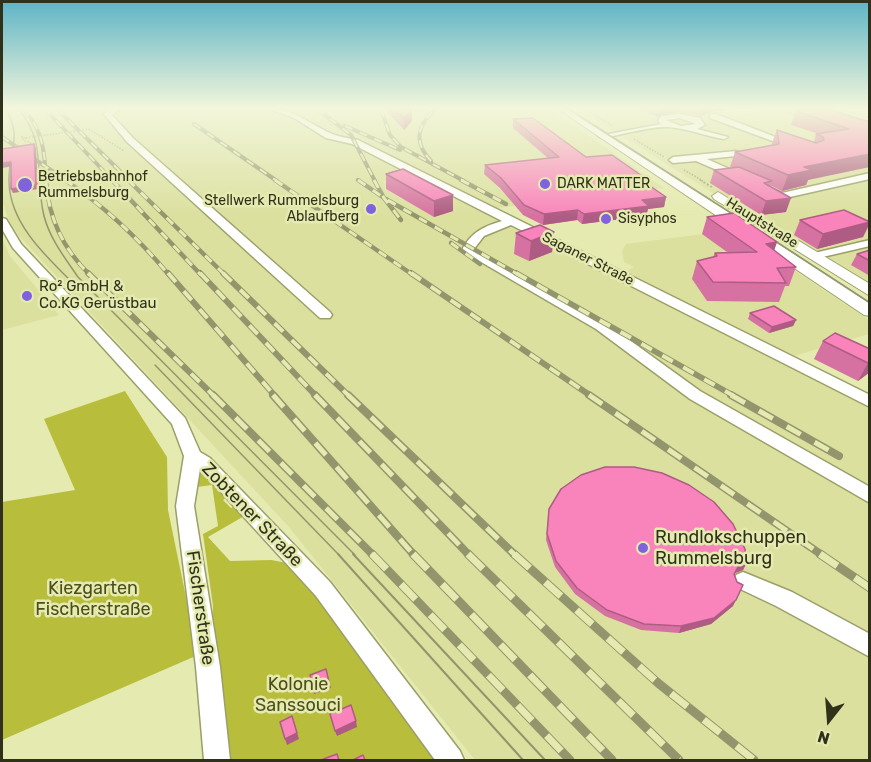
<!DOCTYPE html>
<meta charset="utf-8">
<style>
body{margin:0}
#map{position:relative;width:871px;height:762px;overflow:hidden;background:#e5eab0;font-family:Rubik,sans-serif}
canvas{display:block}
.frame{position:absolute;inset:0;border:3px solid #2f311a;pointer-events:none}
.north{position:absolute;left:799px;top:690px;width:60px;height:60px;-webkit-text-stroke:4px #e5eab0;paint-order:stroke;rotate:197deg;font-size:16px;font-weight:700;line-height:24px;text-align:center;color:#2f311a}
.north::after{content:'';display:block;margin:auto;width:21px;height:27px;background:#2f311a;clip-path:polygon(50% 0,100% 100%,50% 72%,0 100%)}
</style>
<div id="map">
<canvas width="871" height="762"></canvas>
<div class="frame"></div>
<div class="north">N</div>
</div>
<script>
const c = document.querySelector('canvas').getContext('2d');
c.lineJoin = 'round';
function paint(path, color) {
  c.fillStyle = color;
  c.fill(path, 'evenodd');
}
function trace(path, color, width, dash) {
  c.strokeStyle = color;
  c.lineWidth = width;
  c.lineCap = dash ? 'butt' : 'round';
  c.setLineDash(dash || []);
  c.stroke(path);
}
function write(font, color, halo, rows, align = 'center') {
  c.font = font + ' Rubik,sans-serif';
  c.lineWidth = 5;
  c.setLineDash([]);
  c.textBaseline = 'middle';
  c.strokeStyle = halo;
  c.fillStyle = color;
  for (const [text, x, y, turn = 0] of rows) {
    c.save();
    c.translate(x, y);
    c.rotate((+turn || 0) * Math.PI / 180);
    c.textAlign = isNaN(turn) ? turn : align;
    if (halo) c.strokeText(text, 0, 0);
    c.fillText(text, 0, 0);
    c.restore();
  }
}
const built = new Path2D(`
 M2,109H550L664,188L497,208L413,166L403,168L412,173L383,182L390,186L384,188L403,200L444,189L869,408V760H475L289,527L19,236L9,221L2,201V130L9,129L7,117Z
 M578,109H730L722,111L734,116L767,109H791L869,131V283L836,262L814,256Z
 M734,230L869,320V334L794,356L625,272L634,267L624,262L622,251L626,244Z
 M2,238L10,256L59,315L2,330Z`);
const green = new Path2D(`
 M125,391L167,457L168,510L198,655L2,740V502L75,490L44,419Z
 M198,467L229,496L223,500L231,508L237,505L246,515L208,537L230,561L271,560L293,564L321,596L441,760H223L212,633L213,606L203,534L218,526L212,485L197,487Z`);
const pathFar1 = new Path2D(`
 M782,109L779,110L796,115
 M799,109L795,110L801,112
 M840,109L870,118
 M590,112L613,126
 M89,129L124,151
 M26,138L22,137L24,141L30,142L31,147
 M634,139L664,157
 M684,170L703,181`);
const path = new Path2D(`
 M700,180L712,187`);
const minor = new Path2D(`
 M112,109H120L112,115L133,138L330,312L332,315L330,318H320L127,142L104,114Z
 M269,109C294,109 308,123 330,133C338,137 349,138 358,140L870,395V407L511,225L484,236L474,249L606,323L700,391L870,487V503L690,399L596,329L464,252L462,250C471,232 485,226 502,221L352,144L326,138L294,118Z
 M680,114L700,118L705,125L697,129L728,137L724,139C705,136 687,128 668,127C652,126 620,135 602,138L598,136L661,124L658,121L661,116ZM680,118L696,124L681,126L666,120Z
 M710,114H716L796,145L789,147L710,118Z
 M736,151L757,158L753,161L736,156L707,159L743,175L744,177L740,180L696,161L673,163L669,160L673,157Z
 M870,173V179L781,199L763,190L768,187L782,193Z
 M2,218L6,219L21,244L185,418L200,452L210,458L330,582L460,751L464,760H435L316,596L200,469L194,506L220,667L230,760H204L196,667L176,506L184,456L172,424L13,248L2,229Z
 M870,240V246L814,259L808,256L810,254Z
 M743,572L792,592L870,634V657L776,606L736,587L733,581L736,575Z`);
const major = new Path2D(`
 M558,109H569L870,303V316L864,315Z
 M718,192L870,284V296L714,199L712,196Z`);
const tramFar1 = new Path2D(`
 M6,109C23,138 8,152 9,182C10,226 50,260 79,289
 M18,109C48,142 34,177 44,216C50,239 65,258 78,277L355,555
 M568,109L745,222
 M763,233L870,303
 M155,365L339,555`);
const tram = new Path2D(`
 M338,554L523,760
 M353,554L545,760`);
const railFar4 = new Path2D(`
 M24,109C43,131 45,153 46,181
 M45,109L113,181
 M57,109L130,181
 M317,109L351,135L375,181
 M381,109L390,135L401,147L464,181
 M194,124L277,181
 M345,126L400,150
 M2,137L67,181
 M431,161C413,142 417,125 436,109`);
const railFar3 = new Path2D(`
 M46,180C48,216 63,249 90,275
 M65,180C104,206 139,239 169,275
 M112,180L201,275
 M128,180L225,275
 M275,180L413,275
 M358,180L384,198L519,275
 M374,180L384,198L401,220
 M461,180L506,204
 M451,243L480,264`);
const railFar2 = new Path2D(`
 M88,273L214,396
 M168,273L275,396
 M200,273L316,396
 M223,273L349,396
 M411,273L591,396
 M516,273L734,396`);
const railFar1 = new Path2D(`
 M213,395L373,555
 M273,395L414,555
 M315,395L469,555
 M348,395L515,555
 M589,395L822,555
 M731,395L839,456`);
const rail = new Path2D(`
 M372,554L570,760
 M413,554L612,760
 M468,554L679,760
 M514,554L658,683L754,760
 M820,554L870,588`);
const pathBridge = new Path2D(`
 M26,138L89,129`);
const wall = new Path2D(`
 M385,109H430L426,111L412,110V121L404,130Z
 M638,109H725V110L710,112L701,116L680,112L661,114L658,117Z
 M796,111L870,122L808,180L806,185L782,191L770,185L786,212L761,215L710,183L714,170L732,168L730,167L735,152L772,146V143L777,130L814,142L816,134H819L791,125Z
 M513,119L586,157L642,180L666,197L664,207L648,209L646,216L582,224L577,220L543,225L523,215L500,188L484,174L485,165L549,159L513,128Z
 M386,174L453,195V211L434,217L386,189Z
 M707,217L777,242L774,250L796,267L789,286H785L779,302L707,301L692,279L697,261L713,257L715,253L727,252L702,234Z
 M800,220L870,221V224L863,237L817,249L794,235Z
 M554,232L552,252L529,261L514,254L516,233Z
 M870,250V276L851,265L857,254Z
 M750,313L796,320L793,326L769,333L748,319Z
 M823,341L870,349V372L858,381L814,359Z
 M549,509L746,564L743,570L735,573L734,574L733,606L711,624L679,633L641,630L605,616L575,594L555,567L546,540Z`);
const shadedWall = new Path2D(`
 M660,109H680V112L661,114L658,117Z
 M703,109H725V110L710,112L701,116Z
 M412,110V121L404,130V118Z
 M34,144L36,148L38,189L13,193L11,189Z
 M870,154V167L808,180L806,185L782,191L788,175L804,167Z
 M11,162L13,166L2,168V163Z
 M453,195V211L434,217V201Z
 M666,197L664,207L648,209L646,216L582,224L584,214L642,200Z
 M791,198L786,212L761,215L766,201Z
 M578,210L577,220L543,225L544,214Z
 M870,222L863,237L817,249L823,234Z
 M554,232L552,252L529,261L531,241Z
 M777,242L771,260L766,244Z
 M796,320L793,326L769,333L772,327Z
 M870,361V372L858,381L868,363Z
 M746,564L743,570L735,573L738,567Z
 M736,600L733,606L711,624L679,633L681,626Z
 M329,682L331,688L314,694L313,689Z
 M292,716L299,739L287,745L285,739Z
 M356,721L357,727L337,736L335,731Z`);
const building = new Path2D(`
 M395,109H412V110L404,118Z
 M810,109H827L870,122V154L804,167L812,170L788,175L735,152L779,144L777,130L816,143L824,140L823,137L816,134L849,129L796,111Z
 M533,118L586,157L612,155L642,176L637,177L666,197L642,200L649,206L584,214L578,210L544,214L524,205L501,178L485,165L559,157L513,119Z
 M34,144L36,185L11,189V162L2,163V149Z
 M739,167L772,181L764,183L791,198L766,201L714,170Z
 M403,169L453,195L434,201L386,174Z
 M844,210L870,222L823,234L800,220Z
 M734,213L777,242L766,244L796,267L777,268L786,283L713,282L697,261L717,256L715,253L757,252L707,217Z
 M540,225L554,232L531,241L516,233Z
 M870,250V261L857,254Z
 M774,306L796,320L772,327L750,313Z
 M835,333L870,349V361L868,363L823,341Z
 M605,467H634L662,473L689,485L714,502L733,524L745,549L746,564L738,567L734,574L737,582L743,585L736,600L714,618L681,626L644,624L607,610L577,588L556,561L547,534L549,509L561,489L581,475Z
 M326,669L329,682L313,689L310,675Z
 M351,705L356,721L335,731L330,714Z
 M292,716L297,733L285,739L280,722Z
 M337,754L339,760H321Z
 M363,755L365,760H353Z`);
const markers = [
 [545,184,6,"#8162dd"],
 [25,185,8,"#8162dd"],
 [371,209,6,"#8162dd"],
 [606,219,6,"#8162dd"],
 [27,296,6,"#8162dd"],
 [643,548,6,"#8162dd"]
];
const farPoinames = [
 ["Betriebsbahnhof",38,177],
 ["Rummelsburg",38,193],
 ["DARK MATTER",557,184],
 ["Stellwerk Rummelsburg",359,201,"right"],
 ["Ablaufberg",359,217,"right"],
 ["Sisyphos",618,219]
];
const farStreetnames = [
 ["Hauptstraße",762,223,32],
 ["Saganer Straße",588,259,27]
];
const poiNames = [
 ["Ro² GmbH &",39,287],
 ["Co.KG Gerüstbau",39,304]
];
const nearStreetnames = [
 ["Zobtener Straße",252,515,46],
 ["Fischerstraße",200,608,82]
];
const nearPoinames = [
 ["Rundlokschuppen",655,538],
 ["Rummelsburg",655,559]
];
const nearParknames = [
 ["Kiezgarten",93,589],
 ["Fischerstraße",93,610],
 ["Kolonie",298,685],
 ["Sanssouci",298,706]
];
paint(built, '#dbe09f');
paint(green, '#b8be3c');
trace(minor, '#9b9f68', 3);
trace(major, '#9b9f68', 2);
trace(pathFar1, '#a4a77a', 1.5, [1.5, 1.5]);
trace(path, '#a4a77a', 2, [2, 2]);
paint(minor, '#fff');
paint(major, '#fff');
trace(tramFar1, '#93966c', 1.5);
trace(tram, '#93966c', 2);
trace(railFar4, '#93966c', 4);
trace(railFar3, '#93966c', 4.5);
trace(railFar2, '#93966c', 6);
trace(railFar1, '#93966c', 8);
trace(rail, '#93966c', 9);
trace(railFar4, '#e5eab0', 2, [8]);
trace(railFar3, '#e5eab0', 3, [9]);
trace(railFar2, '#e5eab0', 4, [12]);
trace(railFar1, '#e5eab0', 5, [16]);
trace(rail, '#e5eab0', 7, [21]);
trace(pathBridge, '#a4a77a', 1.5, [1.5, 1.5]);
paint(wall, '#d672a1');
paint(shadedWall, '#ae5c83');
paint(building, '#f984bb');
trace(building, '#ae5c83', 1.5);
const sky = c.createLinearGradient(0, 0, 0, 216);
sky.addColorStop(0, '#5db4c6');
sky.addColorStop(0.5, '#f3f6db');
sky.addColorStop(1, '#f3f6db00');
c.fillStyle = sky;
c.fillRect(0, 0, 871, 216);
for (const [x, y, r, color] of markers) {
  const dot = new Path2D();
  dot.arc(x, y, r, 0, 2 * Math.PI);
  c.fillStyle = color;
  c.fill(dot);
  trace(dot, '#e5eab0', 2);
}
write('14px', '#2f311a', '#e5eab0', farPoinames, 'left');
write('14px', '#2f311a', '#e5eab0', farStreetnames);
write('15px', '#2f311a', '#e5eab0', poiNames, 'left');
write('18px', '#2f311a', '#e5eab0', nearStreetnames);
write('18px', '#2f311a', '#e5eab0', nearPoinames, 'left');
write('18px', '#4d4f1a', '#e5eab0', nearParknames);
</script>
